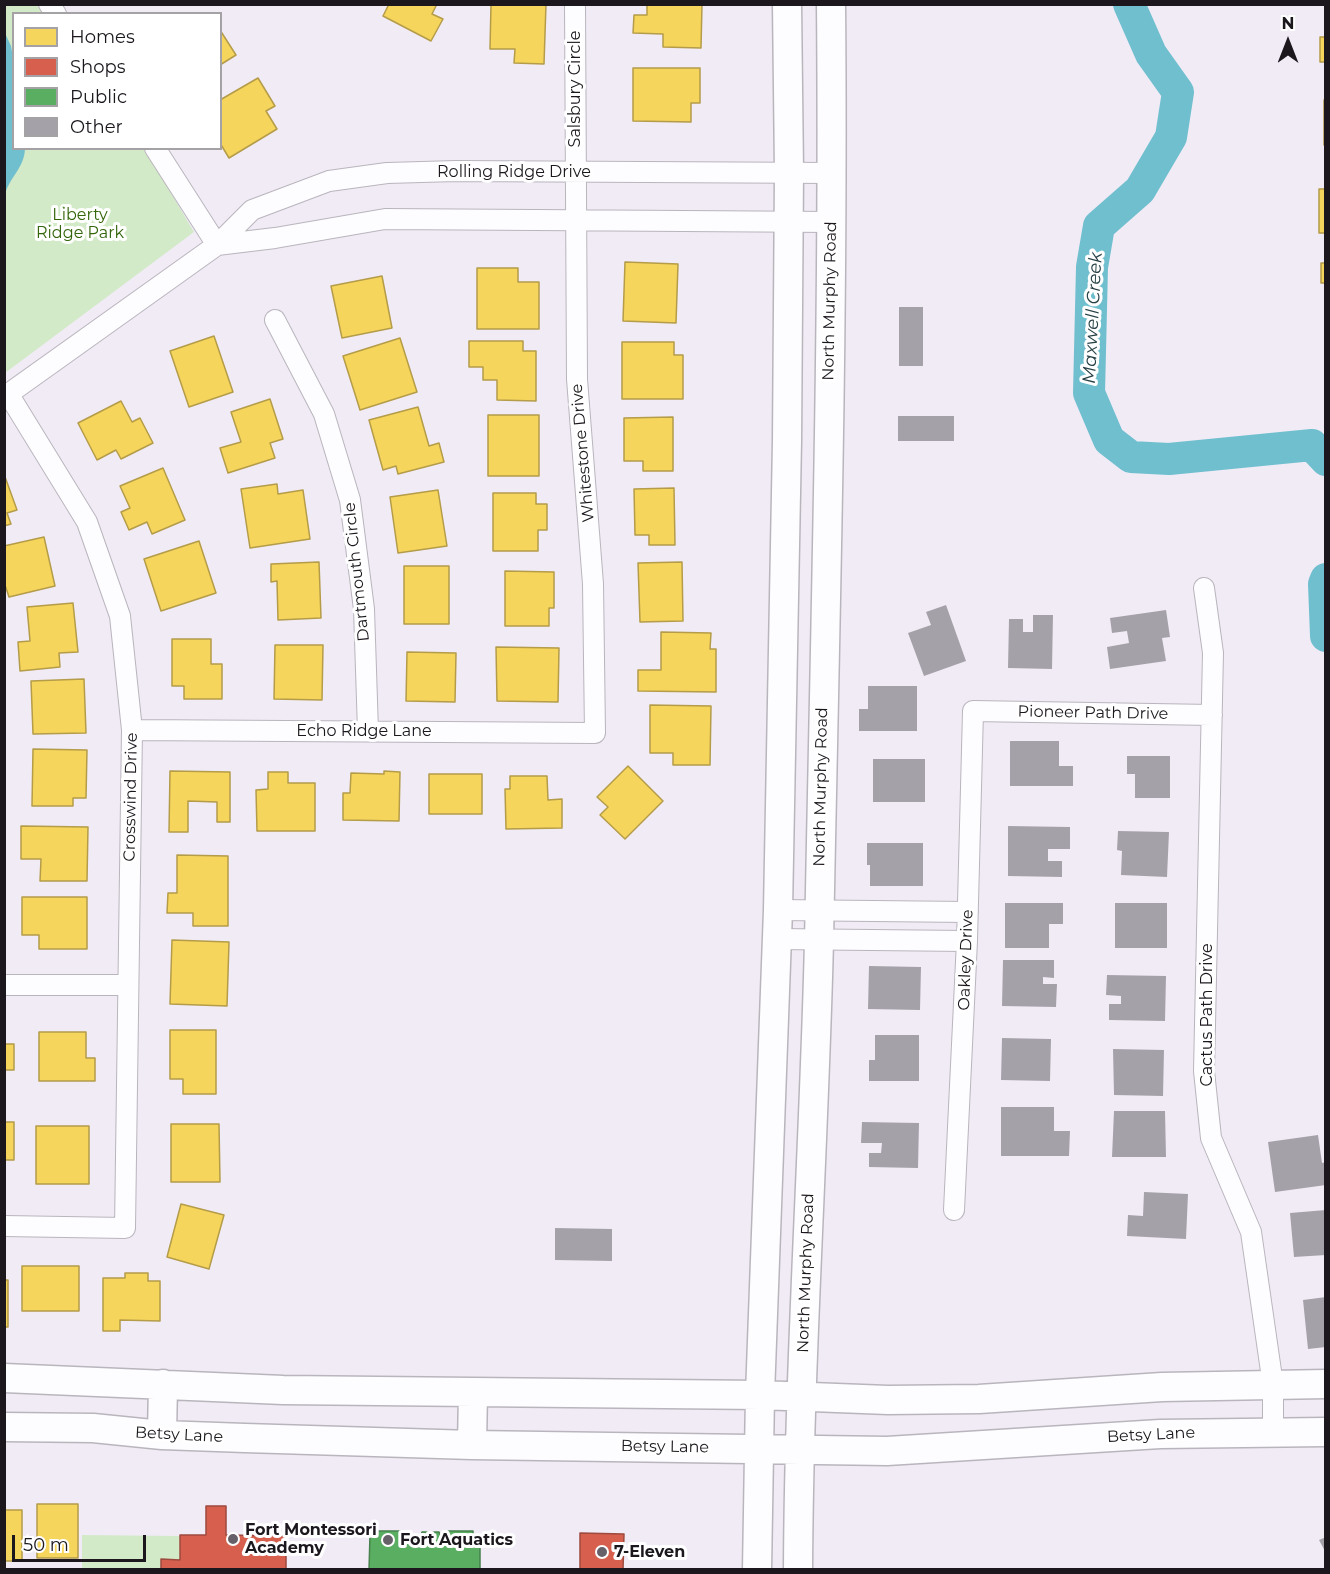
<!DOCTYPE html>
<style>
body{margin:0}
#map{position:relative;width:1330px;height:1574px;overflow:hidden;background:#f1ebf6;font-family:Montserrat,sans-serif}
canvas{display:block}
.frame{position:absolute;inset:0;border:6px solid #1b171d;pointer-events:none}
.legend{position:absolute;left:12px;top:12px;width:210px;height:138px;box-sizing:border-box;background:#fff;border:2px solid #a4a2a5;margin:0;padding:8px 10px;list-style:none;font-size:18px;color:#1b171d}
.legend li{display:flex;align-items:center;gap:12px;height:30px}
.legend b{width:30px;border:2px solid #a4a2a5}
.north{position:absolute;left:1258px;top:12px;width:60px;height:60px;-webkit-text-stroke:4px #fff;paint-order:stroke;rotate:0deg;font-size:16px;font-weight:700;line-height:24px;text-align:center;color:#1b171d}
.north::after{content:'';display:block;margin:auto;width:21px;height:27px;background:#1b171d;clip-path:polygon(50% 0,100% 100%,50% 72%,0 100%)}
.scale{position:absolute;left:12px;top:1535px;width:134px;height:27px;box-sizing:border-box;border:3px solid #1b171d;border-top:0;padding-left:8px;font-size:18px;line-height:21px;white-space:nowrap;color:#1b171d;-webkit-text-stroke:4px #fff;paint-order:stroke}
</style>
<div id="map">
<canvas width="1330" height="1574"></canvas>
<div class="frame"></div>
<ul class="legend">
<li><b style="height:16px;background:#f6d55c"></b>Homes</li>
<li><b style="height:16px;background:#d6604d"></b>Shops</li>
<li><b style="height:16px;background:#5aae61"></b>Public</li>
<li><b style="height:16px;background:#a5a1a9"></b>Other</li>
</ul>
<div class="north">N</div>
<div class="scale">50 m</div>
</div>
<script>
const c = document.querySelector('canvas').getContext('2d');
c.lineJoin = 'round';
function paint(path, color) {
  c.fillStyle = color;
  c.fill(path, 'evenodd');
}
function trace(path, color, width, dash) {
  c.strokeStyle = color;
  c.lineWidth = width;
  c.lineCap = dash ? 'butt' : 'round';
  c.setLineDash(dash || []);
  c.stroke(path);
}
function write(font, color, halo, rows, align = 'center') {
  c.font = font + ' Montserrat,sans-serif';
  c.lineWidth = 6;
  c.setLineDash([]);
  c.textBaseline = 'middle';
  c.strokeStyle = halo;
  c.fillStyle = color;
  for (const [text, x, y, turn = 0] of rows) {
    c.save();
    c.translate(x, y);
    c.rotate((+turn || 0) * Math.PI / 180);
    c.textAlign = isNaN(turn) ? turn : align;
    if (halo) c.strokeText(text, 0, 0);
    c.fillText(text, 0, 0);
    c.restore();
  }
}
const green = new Path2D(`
 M5,5H37L44,13L14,14V148L145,149L194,232L5,373Z
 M82,1535L180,1536V1560L161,1559V1569L82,1570Z`);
const water = new Path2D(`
 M5,33L11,46L13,58L14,148L25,149C24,168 10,177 5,194Z`);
const homes = new Path2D(`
 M389,4H437L432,14L443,19L431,41L383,16Z
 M491,4H546L544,64L514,63L515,49H490Z
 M647,4H702L701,48L663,47V34L633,33L634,15H647Z
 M220,30L236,55L220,65Z
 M1320,37H1326V83L1325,62H1320Z
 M633,68H700V103H691V122L633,121Z
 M258,78L275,106L266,111L277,129L229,158L220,143V100Z
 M1324,100H1326V145H1324Z
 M1319,189H1326V233H1319Z
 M625,262L678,264L676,323L623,321Z
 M1321,263H1326V283H1321Z
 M477,268H518V282H539V329H477Z
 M382,276L392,328L342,338L331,286Z
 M214,336L233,392L189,407L170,351Z
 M400,338L417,392L360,410L343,356Z
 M469,341H523V351H536V401L497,400V380H483V367H469Z
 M622,342H674V355H683V399H622Z
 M270,399L283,439L270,443L275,458L228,473L220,448L241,442L231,412Z
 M121,401L132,422L140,418L153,443L121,459L116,450L97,460L78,423Z
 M418,407L429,446L439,443L444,462L398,474L396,466L383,470L369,420Z
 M488,415H539V476H488Z
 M673,417V471H643V461H624V418Z
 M163,468L185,520L152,534L147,522L129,530L121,512L130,508L120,486Z
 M4,474L17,510L7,513L11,524L4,526Z
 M277,484L278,494L303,490L310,539L250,548L241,489Z
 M674,488L675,545H649V535H635L634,489Z
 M438,490L447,546L398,553L390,497Z
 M493,493H536V504H547V530H538V551H493Z
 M44,537L55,586L9,597L4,582V546Z
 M199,541L216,593L161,611L144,559Z
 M319,562L321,618L278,620L277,581L271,582V564Z
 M682,562L683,621L640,622L638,563Z
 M404,566H449V624H404Z
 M505,571L554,572V608H549V626H505Z
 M73,603L78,652L59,653L60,667L20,671L18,642L30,641L27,607Z
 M661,632L711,633L710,649H716V692L638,691V670H661Z
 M172,639H211V664H222V699H184V686H172Z
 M275,645H323L322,700L274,699Z
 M496,647L559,648L558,702L497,701Z
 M407,652L456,653L455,702L406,701Z
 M84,679L86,733L33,734L31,681Z
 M650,705L711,706L710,765H673V753H650Z
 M33,749L87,750L86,798H73V806H32Z
 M628,766L663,801L625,839L600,815L608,807L597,797Z
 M170,771L230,772V822H217V802L188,801V832H169Z
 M384,771L400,772L399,821L343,820V793H350L351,773L384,774Z
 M268,772H288V783H315V831H257L256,790L268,789Z
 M429,774H482V814H429Z
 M510,776H547L548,800L562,799V828L506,829L505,789H510Z
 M21,826L88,827L87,881H40L41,859H21Z
 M177,855L228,856V926H193V913H167L168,893H177Z
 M22,897H87V949H39V935H22Z
 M172,940L229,942L227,1006L170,1004Z
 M4,1029L5,1044H14V1070H4Z
 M170,1030H216V1094H183V1079H170Z
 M39,1032H86V1058H95V1081H39Z
 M4,1122H14V1160H4Z
 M171,1124H219L220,1182H171Z
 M36,1126H89V1184H36Z
 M181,1204L224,1215L209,1269L167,1257Z
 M22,1266H79V1311H22Z
 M125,1273H148V1281H160V1321L120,1320V1331H103V1278H125Z
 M4,1280H8V1327H4Z
 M37,1504H78V1558H37Z
 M4,1510H22V1561H4Z`);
const shops = new Path2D(`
 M206,1506H226V1535L286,1536V1570H161V1559L180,1560V1535H206Z
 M580,1533L624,1534L623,1570H580Z`);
const public = new Path2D(`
 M376,1531H401V1535H421L422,1532H439L440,1535H448V1531H473V1535H480V1570H369L370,1534L376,1535Z`);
const river = new Path2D(`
 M1129,4L1151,54L1178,92L1171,137L1140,190L1099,226L1092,267L1089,393L1109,440L1131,457L1169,459L1312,445L1326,460
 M1326,579L1324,584L1326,636`);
const building = new Path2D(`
 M899,307H923V366H899Z
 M898,416H954V441H898Z
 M946,605L966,661L924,676L908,633L931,625L926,612Z
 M1166,610L1170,637L1162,638L1166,661L1110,669L1107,647L1129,643L1127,631L1112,633L1110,618Z
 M1033,615H1053L1052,669L1008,668L1009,619H1023V632H1033Z
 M868,686H917V731H859V709H868Z
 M1010,741H1059V766H1073V786H1010Z
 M1127,756H1170V798H1135V774H1127Z
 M873,759H925V802H873Z
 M1008,826L1070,827V849H1048V861H1062V877L1008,876Z
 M1118,831L1169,832L1167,877L1121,875L1122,851L1117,850Z
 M867,843H923V886H870V865H867Z
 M1005,903H1063V924H1049V948H1005Z
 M1115,903H1167V948H1115Z
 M1003,960H1054V978L1043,977V984H1057L1056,1007L1002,1006Z
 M869,966L921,967L920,1010L868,1009Z
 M1107,975L1166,976L1165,1021L1109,1020V1004H1121V996L1106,995Z
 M875,1035H919V1081H869V1060H875Z
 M1002,1038L1051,1039L1050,1081L1001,1080Z
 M1113,1049L1164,1050L1163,1096L1114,1095Z
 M1001,1107H1054V1131H1070L1069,1156H1001Z
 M1114,1111H1165L1166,1157H1112Z
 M862,1122L919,1123L918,1168L869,1167V1153H881L882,1143H861Z
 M1318,1135L1322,1163L1326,1162V1185L1275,1192L1268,1142Z
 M1144,1192L1188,1194L1186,1239L1127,1236L1128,1215L1143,1216Z
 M1326,1210V1255L1294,1257L1290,1213Z
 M555,1228L612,1229V1261L555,1260Z
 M1326,1297V1347L1308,1349L1303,1300Z
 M1326,1537V1553L1319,1540Z`);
const minor = new Path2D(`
 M49,4L56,14
 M155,148L217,245
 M217,245L275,238L385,219L832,222
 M275,320L324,414L350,500L364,609L368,731
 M4,397L217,245L252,210L329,181L387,173L456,171L833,173
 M1204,588L1213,653L1204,1071L1211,1138L1251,1232L1273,1385V1433
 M132,730L595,733L593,584L577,379L575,4
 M778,910L968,912
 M776,939L967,941
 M4,985H128
 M954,1210L967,941L973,711L1212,715
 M4,1226L125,1228L132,730L120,616L87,522L9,395`);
const secondary = new Path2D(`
 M4,1378L283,1390L760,1395L888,1400L979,1399L1162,1387L1326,1384
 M4,1427L93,1428L162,1435L245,1438L472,1445L887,1451L1160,1434L1326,1432
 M162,1435L163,1384
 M472,1445L473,1392
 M757,1570L760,1395L778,910L787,441L789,172L787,4
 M798,1570C799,1360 814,1150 819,941C825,629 834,316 831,4`);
const markers = [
 [233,1539,6,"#666169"],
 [388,1540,6,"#666169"],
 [602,1552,6,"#666169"]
];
const streetNames = [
 ["Salsbury Circle",575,89,-90],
 ["Rolling Ridge Drive",514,172],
 ["North Murphy Road",830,301,-89],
 ["Whitestone Drive",583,453,-95],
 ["Dartmouth Circle",357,572,-96],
 ["Pioneer Path Drive",1093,713,1],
 ["Echo Ridge Lane",364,731],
 ["North Murphy Road",821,787,-89],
 ["Crosswind Drive",131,797,-89],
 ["Oakley Drive",966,960,-88],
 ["Cactus Path Drive",1207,1015,-90],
 ["North Murphy Road",806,1273,-88],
 ["Betsy Lane",179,1435,3],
 ["Betsy Lane",1151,1435,-3],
 ["Betsy Lane",665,1447,1]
];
const parkNames = [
 ["Liberty",80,215],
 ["Ridge Park",80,233]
];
const poiNames = [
 ["Fort Montessori",245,1530],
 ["Academy",245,1548],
 ["Fort Aquatics",400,1540],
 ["7-Eleven",614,1552]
];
const waterNames = [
 ["Maxwell Creek",1093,318,-87]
];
paint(green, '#d3eac8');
paint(water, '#70bfcf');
paint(homes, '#f6d55c');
trace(homes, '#b49c49', 1.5);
paint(shops, '#d6604d');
trace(shops, '#9e4a3f', 1.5);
paint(public, '#5aae61');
trace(public, '#47814d', 1.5);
trace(river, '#70bfcf', 32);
paint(building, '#a5a1a9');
trace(minor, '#b9b5bd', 22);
trace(secondary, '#b9b5bd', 31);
trace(minor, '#fdfcfe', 20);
trace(secondary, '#fdfcfe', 28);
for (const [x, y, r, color] of markers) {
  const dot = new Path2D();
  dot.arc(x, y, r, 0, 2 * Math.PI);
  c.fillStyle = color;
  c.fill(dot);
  trace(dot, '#fff', 2);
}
write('16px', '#1b171d', '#fff', streetNames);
write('16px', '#33650a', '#fff', parkNames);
write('bold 16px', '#1b171d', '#fff', poiNames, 'left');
write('italic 18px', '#274145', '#fff', waterNames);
</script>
